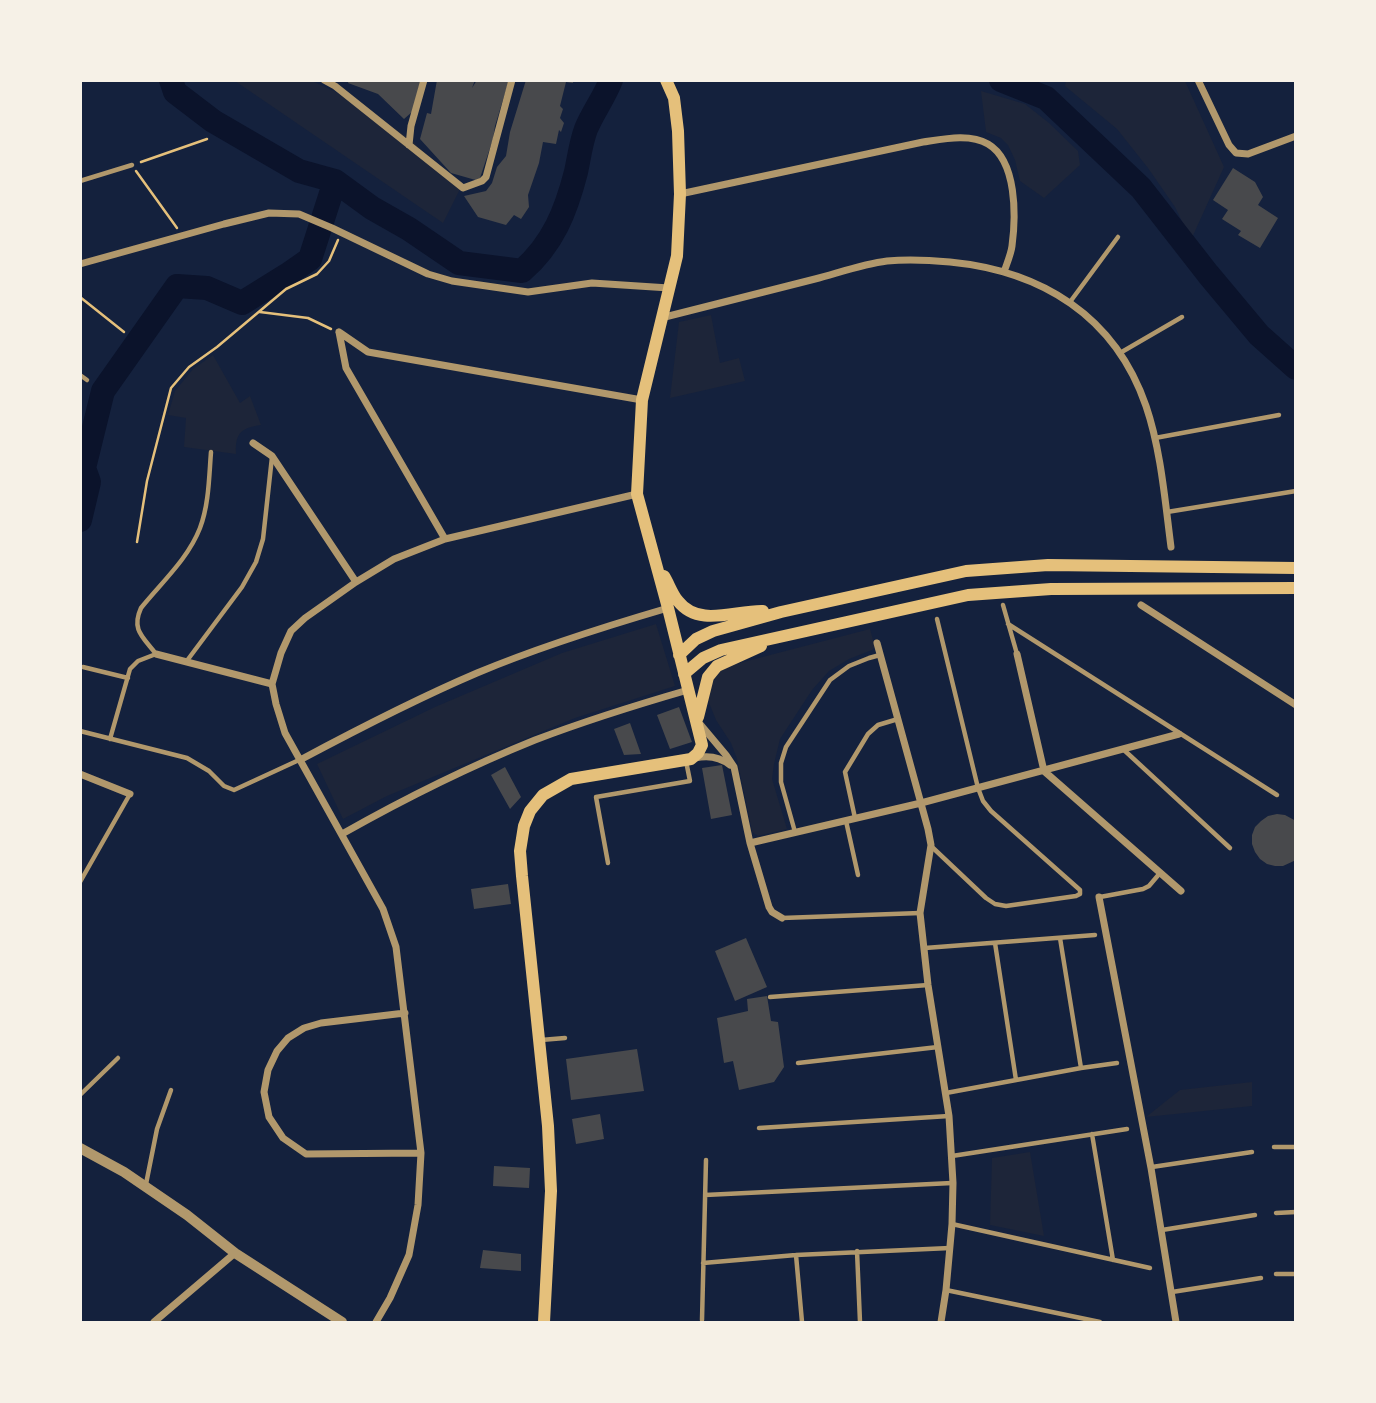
<!DOCTYPE html>
<style>
body{margin:0}
#map{position:relative;width:1376px;height:1403px;overflow:hidden;background:#14213d;font-family:"PT Sans",sans-serif}
canvas{display:block}
.frame{position:absolute;inset:0;border:82px solid #f6f1e7;pointer-events:none}
</style>
<div id="map">
<canvas width="1376" height="1403"></canvas>
<div class="frame"></div>
</div>
<script>
const c = document.querySelector('canvas').getContext('2d');
c.lineJoin = 'round';
function paint(path, color) {
  c.fillStyle = color;
  c.fill(path, 'evenodd');
}
function trace(path, color, width, dash) {
  c.strokeStyle = color;
  c.lineWidth = width;
  c.lineCap = dash ? 'butt' : 'round';
  c.setLineDash(dash || []);
  c.stroke(path);
}
const green = new Path2D(`
 M235,81H312L334,91L411,139L460,189L443,223Z
 M1066,81H1185L1224,167L1191,240L1175,207L1148,168L1117,129L1065,86Z
 M981,91L1025,104L1049,123L1078,151L1080,165L1044,198L1020,181L1015,160L1008,145L1001,138L986,132Z
 M711,315L720,363L739,358L745,381L670,398L679,322Z
 M213,355L240,403L250,396L261,425C241,428 235,433 236,454L184,447L186,418L168,415L175,391L193,369Z
 M656,624L675,686L575,718L387,796L343,819L317,764L435,707L562,653Z
 M870,629L875,647L872,650L849,659L829,671L812,690L780,739L774,764L772,779L787,829L758,836L752,832L751,826L737,759L731,743L716,720L707,698C712,684 715,673 728,666Z
 M1252,1082V1106L1146,1117L1180,1090Z
 M1030,1152L1044,1236L990,1225L992,1158Z`);
const river = new Path2D(`
 M171,80L175,92L213,121L299,171L335,181L372,208L409,229L459,263L522,271C553,244 566,211 576,172C579,158 581,142 586,129C593,112 604,98 611,80
 M1001,80L1046,98L1141,188L1208,274L1259,335L1296,368
 M80,520L89,482L84,468L103,391L177,286L207,288L242,303L287,275L310,259L335,181`);
const building = new Path2D(`
 M349,80H421L412,112L404,119L378,94L348,83Z
 M437,80H475L472,88L477,80H509L495,126L493,139L479,181L451,173L420,139L427,113L431,114Z
 M526,80H573V83L566,82L560,106L563,109L560,118L564,123L561,132L559,130L556,144L543,142L539,163L528,195L529,207L521,219L514,215L506,225L478,217L464,196L486,191L492,183L497,167L506,156L510,132Z
 M1233,168L1255,182L1263,197L1258,205L1278,218L1260,248L1238,235L1241,231L1222,219L1228,210L1213,200Z
 M679,707L692,742L670,749L657,715Z
 M630,723L641,754L624,755L614,729Z
 M722,765L732,815L711,819L702,768Z
 M505,767L521,797L510,809L491,775Z
 M1277,814L1285,815L1296,821V860L1283,866H1275L1267,864L1260,859L1255,852L1252,844V835L1255,827L1261,821L1268,816Z
 M508,884L511,904L474,909L471,889Z
 M746,938L767,987L735,1001L715,951Z
 M767,996L771,1021L778,1022L784,1067L774,1082L739,1090L733,1061L724,1063L717,1018L748,1011L747,999Z
 M637,1049L644,1091L571,1100L566,1059Z
 M600,1114L604,1139L576,1144L572,1119Z
 M494,1166L530,1168L529,1188L493,1186Z
 M483,1250L521,1254V1271L480,1268Z`);
const path = new Path2D(`
 M141,162L207,139
 M136,171L177,228
 M80,297L124,332
 M260,312L308,318L331,329
 M137,542L147,481L171,388L189,367L217,347L286,289L317,274L329,261L338,240`);
const service = new Path2D(`
 M80,181L132,165
 M1070,302L1118,237
 M1120,353L1182,317
 M80,375L87,380
 M1155,438L1279,415
 M1167,512L1296,491
 M1003,605L1017,654
 M1008,624L1277,795
 M186,662L242,587L256,562L263,539L272,457
 M83,667L128,678
 M80,731L187,758L209,771L224,786L234,790L299,760
 M110,739L130,669L138,661L156,654C143,637 131,630 141,608C161,583 188,559 200,528C209,504 209,477 211,452
 M1124,750L1230,848
 M855,818L845,772L868,734L878,725L898,719
 M846,821L858,875
 M795,832L781,782V763L786,747L830,680L849,666L869,658L880,655
 M932,847L986,898L995,904L1006,906L1076,896L1080,894V890L991,811L983,801L978,788L937,619
 M608,863L596,797L690,781L686,761
 M80,882L130,794
 M1100,897L1143,889L1149,886L1160,873
 M782,918L920,913
 M1060,938L1081,1068
 M995,943L1016,1080
 M925,948L1095,935
 M770,997L928,985
 M541,1040L565,1038
 M798,1063L938,1047
 M946,1093L1081,1068L1117,1063
 M80,1095L118,1058
 M759,1128L949,1116
 M1092,1134L1113,1260
 M1274,1147H1296
 M952,1156L1127,1129
 M1152,1167L1252,1152
 M146,1184L157,1129L171,1090
 M705,1195L952,1183
 M1276,1213L1296,1212
 M952,1224L1150,1268
 M1162,1230L1255,1215
 M857,1251L860,1322
 M796,1255L802,1322
 M703,1263L796,1255L950,1248
 M1276,1274H1296
 M946,1290L1100,1322
 M1172,1292L1261,1278
 M702,1320L706,1160`);
const minor = new Path2D(`
 M324,80L335,86L463,188L482,181L486,177L512,80
 M1198,80L1229,145L1236,153L1248,154L1296,136
 M409,145L411,126L424,80
 M680,194L923,142C943,139 970,133 988,144C1017,161 1016,216 1012,246C1011,254 1007,263 1004,272
 M80,264L224,224L269,213L299,214L332,228L428,274L452,281L528,292L592,283L669,288
 M661,318C712,305 763,292 815,279C838,273 863,264 887,261C907,259 929,260 950,262C1042,271 1115,316 1146,406C1161,450 1165,501 1171,547
 M339,332L368,352L642,400
 M339,332L346,368L445,539
 M253,443L272,456L356,582
 M1141,605L1296,705
 M877,643L928,829L931,845L920,913L928,985L949,1116L953,1183L952,1224L946,1290L941,1322
 M156,654L272,684
 M1017,654L1044,771L1181,891
 M700,724L726,755L734,767L750,843L769,907L772,912L782,918
 M695,758C708,755 720,757 730,765
 M300,760C358,729 416,699 477,673C539,647 603,627 668,608
 M80,774L130,794
 M342,834C404,799 468,767 535,740C585,721 636,705 688,690
 M750,843L921,803L1179,734
 M1099,897L1151,1168L1176,1322
 M405,1013L321,1023L304,1028L288,1038L277,1051L268,1070L264,1092L269,1117L283,1138L306,1154L421,1153
 M154,1322L235,1253
 M376,1322L390,1298L409,1255L418,1205L421,1153L396,947L383,909L285,733L276,704L272,684L281,653L291,631L305,618L356,582L394,559L445,539L637,494`);
const tertiary = new Path2D(`
 M80,1148L124,1172L187,1215L235,1253L342,1322`);
const secondary = new Path2D(`
 M664,576C669,584 672,594 678,601C699,628 735,610 763,611
 M679,655L696,639L713,631L781,612L966,571L1048,565L1296,568
 M684,674L703,658L721,650L968,595L1051,589L1296,588
 M698,717L708,677L717,666L761,646
 M544,1322L551,1191L548,1126L522,876L520,851L524,826L530,811L543,795L571,779L691,759L698,753L702,745L668,608L637,494L642,400L677,256L680,194L678,131L674,98L666,80`);
paint(green, '#1d2539');
trace(river, '#0b132b', 24);
paint(building, '#48494c');
trace(path, '#e5c07b', 2.5);
trace(service, '#b1986c', 4.5);
trace(minor, '#b1986c', 7);
trace(tertiary, '#b1986c', 10);
trace(secondary, '#e5c07b', 12);
</script>
